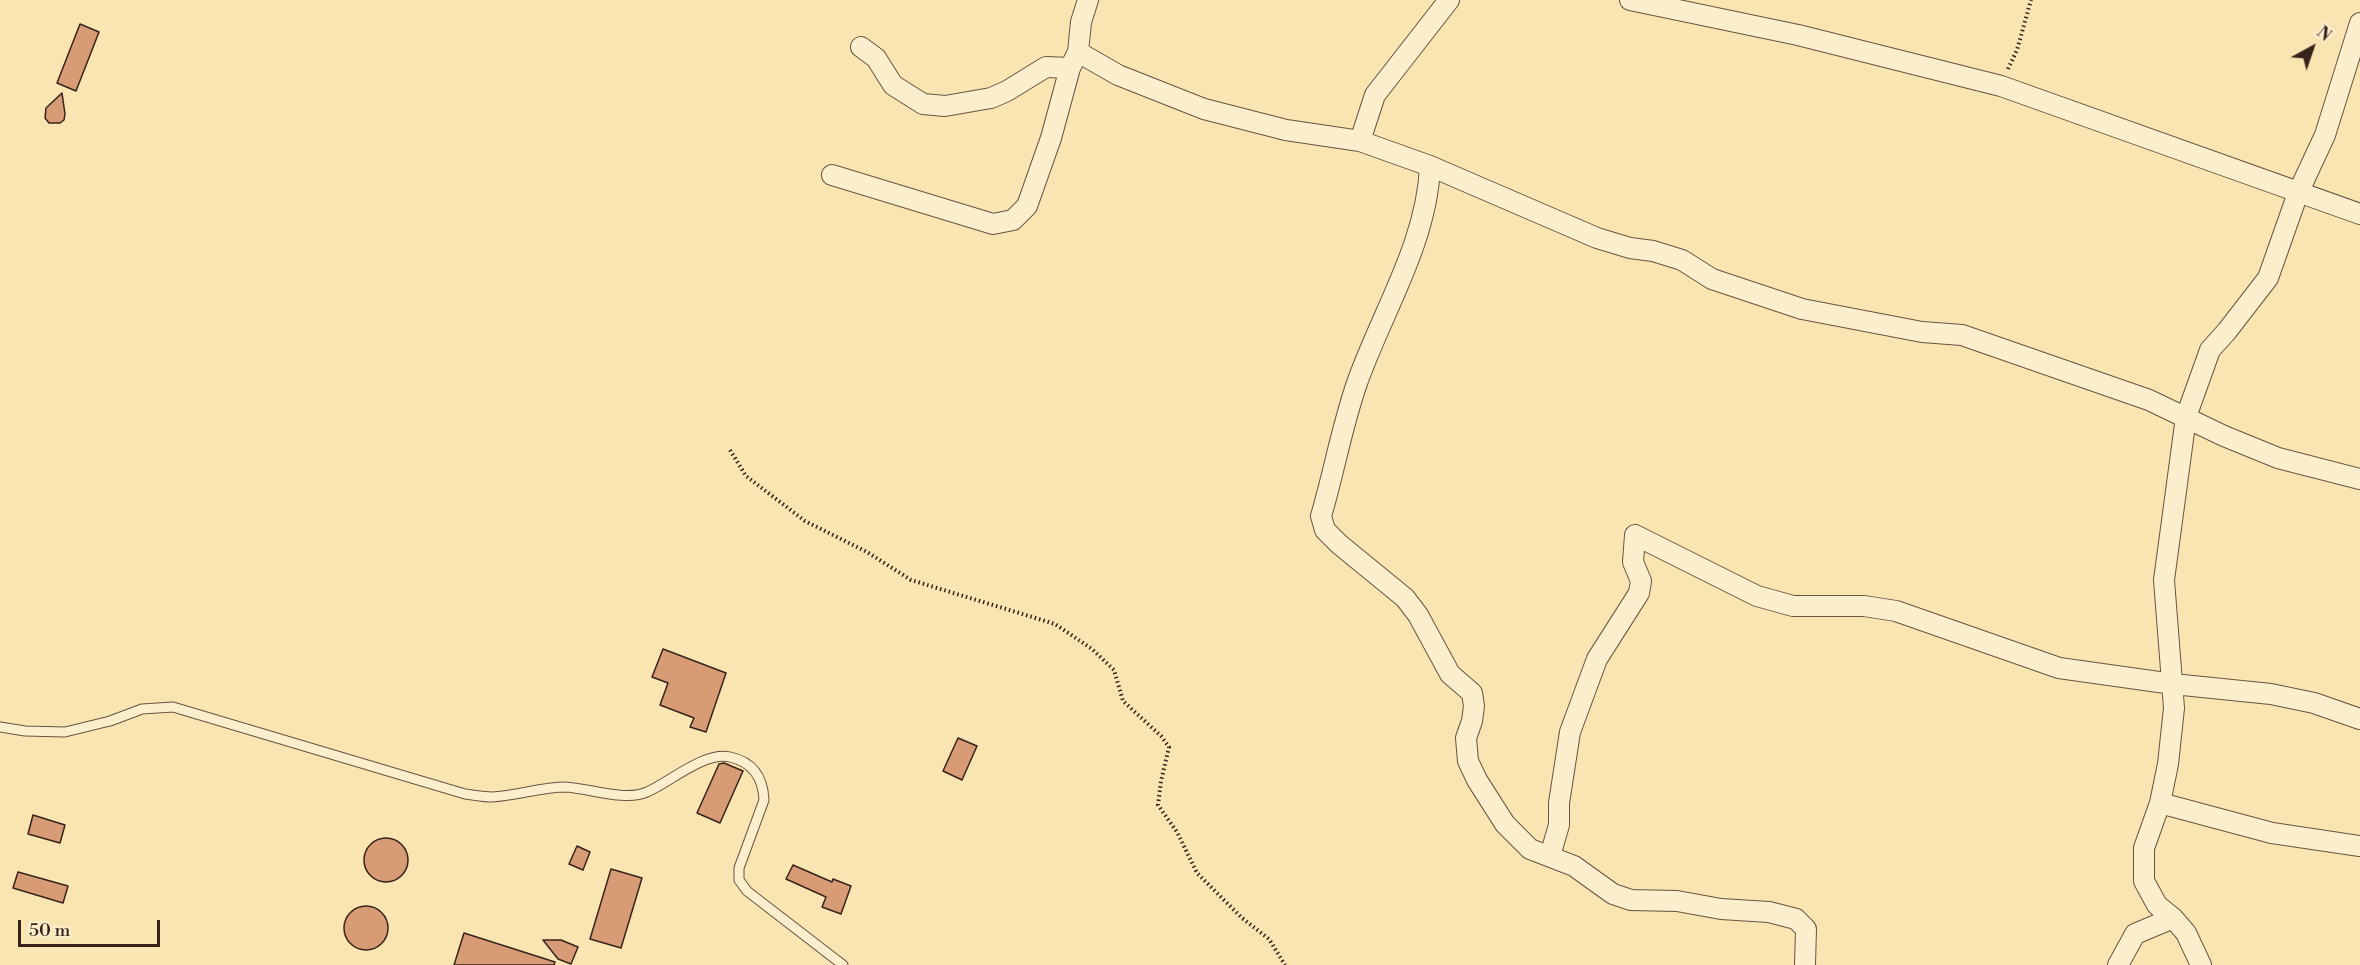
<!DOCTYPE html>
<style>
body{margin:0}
#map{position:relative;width:2360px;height:965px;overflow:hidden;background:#f9e5b2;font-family:"Libre Bodoni",serif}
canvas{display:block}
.north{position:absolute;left:2282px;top:18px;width:60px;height:60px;-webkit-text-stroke:4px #fbeecd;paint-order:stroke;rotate:40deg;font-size:16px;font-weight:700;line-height:24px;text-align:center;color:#38231b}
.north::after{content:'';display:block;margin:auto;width:21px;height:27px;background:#38231b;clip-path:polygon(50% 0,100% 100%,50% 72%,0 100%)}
.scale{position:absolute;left:18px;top:920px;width:142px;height:27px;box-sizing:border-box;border:3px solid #38231b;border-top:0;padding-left:8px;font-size:18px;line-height:21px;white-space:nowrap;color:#38231b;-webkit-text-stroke:4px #fbeecd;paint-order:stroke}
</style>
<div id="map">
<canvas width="2360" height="965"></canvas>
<div class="north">N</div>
<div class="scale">50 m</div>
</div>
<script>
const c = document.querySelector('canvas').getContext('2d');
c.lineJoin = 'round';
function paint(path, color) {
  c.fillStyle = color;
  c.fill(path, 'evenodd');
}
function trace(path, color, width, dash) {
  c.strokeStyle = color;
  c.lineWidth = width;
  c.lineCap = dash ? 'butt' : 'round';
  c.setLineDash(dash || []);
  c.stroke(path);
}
const building = new Path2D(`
 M80,24L99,32L76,91L57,83Z
 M62,93L65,114L64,120L60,123H49L45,118L46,108Z
 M663,649L726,673L706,732L690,727L694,718L660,705L668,683L652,677Z
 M958,738L977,746L962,780L943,771Z
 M724,763L743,771L720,823L697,813L719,764Z
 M33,815L65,825L60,843L28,834Z
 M364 860a22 22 0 1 1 44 0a22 22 0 1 1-44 0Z
 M577,846L590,852L583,870L569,864Z
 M793,865L832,882L833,879L851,886L841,914L822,907L826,897L786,879Z
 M611,869L642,878L621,948L590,939Z
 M18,872L68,886L63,903L13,888Z
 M344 928a22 22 0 1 1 44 0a22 22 0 1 1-44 0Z
 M464,933L555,962L554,965H454Z
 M543,940H561L578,947L571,964L558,959Z`);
const path = new Path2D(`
 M2008,69L2017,50L2031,0
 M730,450L746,476L805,521L867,552L911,580L1055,624L1092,649L1114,670L1123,701L1161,736L1169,747L1161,781L1158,805L1177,832L1197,873L1242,918L1269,939L1285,965`);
const lane = new Path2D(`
 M0,727L25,731L65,732L110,721L142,709L173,707L465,794C474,795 483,797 492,797C517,796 541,787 565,787C589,788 626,802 647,792C670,782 705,751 730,757C753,762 763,778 764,800L739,868V880L747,891L843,965`);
const street = new Path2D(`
 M1630,0L1798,35L2001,86L2360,214
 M861,47L876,58L893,85L923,104L945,106L991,98L1007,91L1046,67L1070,68
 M1078,52L1118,75L1204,109L1286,130L1360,141L1430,166L1597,238L1630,248L1653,251L1682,260L1712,279L1802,309L1922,332L1962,335L2149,400L2224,436L2278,458L2360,479
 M1360,141L1375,95L1449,0
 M1430,166C1427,243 1382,312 1357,383C1342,426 1334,472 1321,516L1325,530L1339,544L1405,598L1418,615L1450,674L1472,693L1474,706L1472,721L1466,738L1468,761L1477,780L1505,824L1530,849L1574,866L1613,894L1631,900L1677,901L1721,909L1769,912L1796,919L1806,929L1805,965
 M832,175L993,224L1013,220L1027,206L1051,138L1070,68L1078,52L1081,22L1088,0
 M2160,803L2272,833L2360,846
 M1550,856L1559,825V803L1570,732L1597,659L1639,593L1641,581L1633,562L1635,535L1757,596L1793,606H1864L1896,611L2059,668L2173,684L2271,694L2314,703L2360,719
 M2118,965L2135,934L2173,918
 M2201,965L2186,933L2173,918L2157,905L2144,881V848L2160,803L2168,764L2174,708L2164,580L2186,417L2210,350L2227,331L2268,278L2298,193L2325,135L2360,23`);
paint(building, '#d79b76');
trace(building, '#38231b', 1.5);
trace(lane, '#685441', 11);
trace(street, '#685441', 22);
trace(path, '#38231b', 4, [1.5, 3]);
trace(lane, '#fbeecd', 9);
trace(street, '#fbeecd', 20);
</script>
